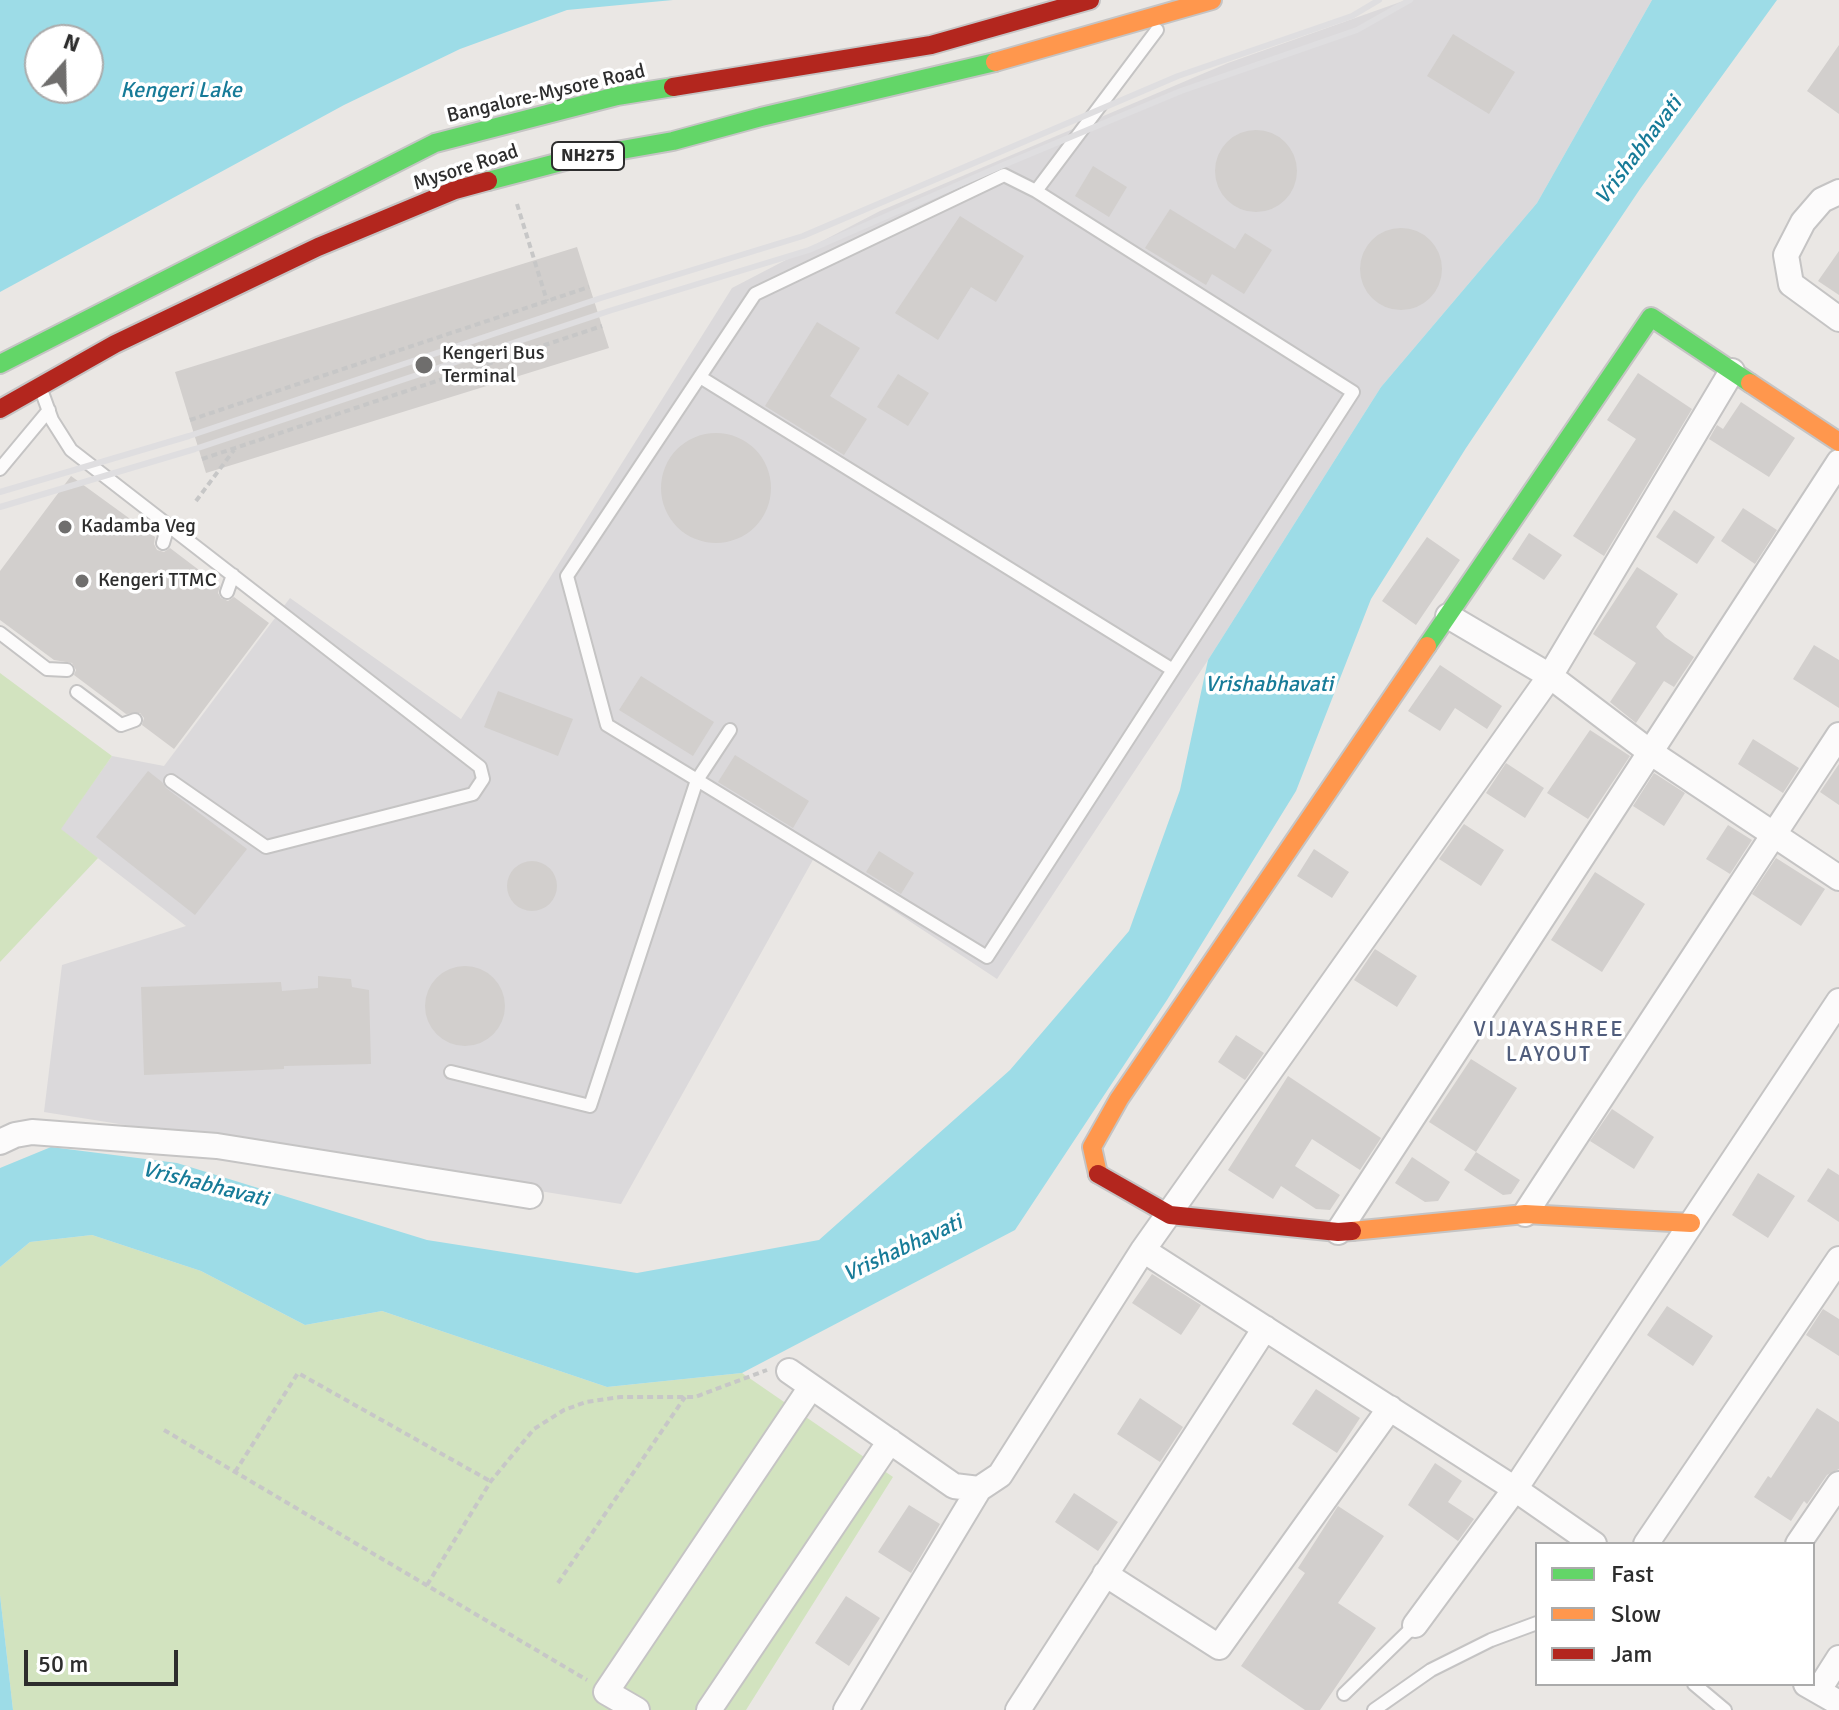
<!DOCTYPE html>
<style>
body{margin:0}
#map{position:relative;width:1839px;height:1710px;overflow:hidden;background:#eae7e4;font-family:Signika,sans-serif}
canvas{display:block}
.legend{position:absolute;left:1535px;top:1542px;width:280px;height:144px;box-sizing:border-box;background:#fff;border:2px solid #ababab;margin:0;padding:10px 14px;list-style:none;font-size:24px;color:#2d2d2d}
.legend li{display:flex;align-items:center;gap:16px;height:40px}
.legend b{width:40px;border:2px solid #ababab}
.north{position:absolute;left:24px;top:24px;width:80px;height:80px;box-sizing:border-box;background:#fff;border:2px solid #ababab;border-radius:50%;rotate:20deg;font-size:22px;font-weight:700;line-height:32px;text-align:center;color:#2d2d2d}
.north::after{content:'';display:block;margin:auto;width:28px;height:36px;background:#6f6e6d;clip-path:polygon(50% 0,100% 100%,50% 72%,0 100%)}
.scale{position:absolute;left:24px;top:1650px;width:154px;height:36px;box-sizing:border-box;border:4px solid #2d2d2d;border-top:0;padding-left:10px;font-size:24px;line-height:28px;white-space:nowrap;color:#2d2d2d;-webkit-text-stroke:6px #fff;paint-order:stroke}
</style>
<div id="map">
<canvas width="1839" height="1710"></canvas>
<ul class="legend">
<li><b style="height:10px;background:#63d668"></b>Fast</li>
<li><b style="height:10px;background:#ff974d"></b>Slow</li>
<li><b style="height:10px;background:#b3261e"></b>Jam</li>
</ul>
<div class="north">N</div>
<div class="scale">50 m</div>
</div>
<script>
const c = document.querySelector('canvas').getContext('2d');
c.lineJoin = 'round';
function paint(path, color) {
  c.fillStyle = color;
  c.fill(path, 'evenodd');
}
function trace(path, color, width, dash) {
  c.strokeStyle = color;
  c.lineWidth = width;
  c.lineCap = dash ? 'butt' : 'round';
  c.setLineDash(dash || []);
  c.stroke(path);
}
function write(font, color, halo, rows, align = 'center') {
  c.font = font + ' Signika,sans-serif';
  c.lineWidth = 7;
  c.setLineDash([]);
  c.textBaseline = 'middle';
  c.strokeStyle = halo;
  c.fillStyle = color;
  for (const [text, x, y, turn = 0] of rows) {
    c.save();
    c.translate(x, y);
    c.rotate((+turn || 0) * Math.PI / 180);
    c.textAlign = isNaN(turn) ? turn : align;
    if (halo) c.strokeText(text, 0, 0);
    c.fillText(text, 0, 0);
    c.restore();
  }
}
const industrial = new Path2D(`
 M1406,0H1652L1537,203L1381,387L1208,660L997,979L814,858L621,1204L44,1112L62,965L186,926L60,829L112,756L164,766L290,598L461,719L732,288L880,211L1228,63Z`);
const green = new Path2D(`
 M0,673L112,756L61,829L98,858L0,962Z
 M92,1235L201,1271L305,1325L382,1311L607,1387L742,1373L893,1477L746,1710H13L0,1595V1267L30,1242Z`);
const water = new Path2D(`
 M0,0H673L567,10L460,49L344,105L0,292ZM40,40H88V88H40Z
 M1652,0H1777L1640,189L1466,448L1371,599L1296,791L1167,1000L1015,1230L742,1373L607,1387L382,1311L305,1325L201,1271L92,1235L30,1242L0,1267V1168L51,1147L177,1163L427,1240L637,1273L819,1240L1010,1070L1129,931L1180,790L1208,660L1381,387L1537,203Z
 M0,1595L13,1710H0Z`);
const building = new Path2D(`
 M1453,34L1515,72L1489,114L1427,76Z
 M1839,45V114L1807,91Z
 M1215 171a41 41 0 1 1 82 0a41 41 0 1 1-82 0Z
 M1093,166L1127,187L1109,217L1075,196Z
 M1170,209L1235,249L1245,233L1272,250L1244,294L1212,274L1206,285L1145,248Z
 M960,216L1024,256L996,302L971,287L938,340L895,313Z
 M1360 269a41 41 0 1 1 82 0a41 41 0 1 1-82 0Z
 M577,247L609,348L206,473L175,372Z
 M1839,251V295L1818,281Z
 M817,322L860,348L830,396L867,419L844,455L765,406Z
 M1638,373L1692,409L1604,556L1573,536L1636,439L1607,420Z
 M898,374L929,393L908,426L877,407Z
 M1741,402L1795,438L1769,477L1709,439L1717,425L1723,429Z
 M661 488a55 55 0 1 1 110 0a55 55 0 1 1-110 0Z
 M71,476L155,537L154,544L157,550L164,552L170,548L220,586L218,593L221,598L228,601L234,597L269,623L174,749L142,725L144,718L140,713L126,714L74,675L76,670L72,663L54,660L0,620V571Z
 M1743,508L1777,530L1755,564L1721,541Z
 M1674,510L1715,537L1697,564L1656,537Z
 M1529,533L1562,555L1544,580L1512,559Z
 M1427,537L1460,560L1416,625L1382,601Z
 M1637,567L1678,594L1656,627L1665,637L1694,657L1674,687L1664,681L1636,723L1610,702L1636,663L1593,634Z
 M1814,645L1839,660V708L1793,679Z
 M1440,665L1502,706L1487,729L1455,708L1440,731L1408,711Z
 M641,676L714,722L693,756L619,710Z
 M498,691L573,719L558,756L484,727Z
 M1590,730L1630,756L1588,819L1547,793Z
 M1753,739L1799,768L1783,793L1738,764Z
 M735,755L809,801L793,828L718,782Z
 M1506,763L1544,788L1525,818L1486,793Z
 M1839,764V805L1820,792Z
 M148,771L162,782L166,788L247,849L195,915L96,837Z
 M1654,773L1685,793L1664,826L1633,806Z
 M1464,824L1504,850L1481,886L1439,859Z
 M1728,825L1752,840L1730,874L1706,859Z
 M1314,849L1349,872L1332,898L1297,876Z
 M879,851L914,873L901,894L866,872Z
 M1776,858L1825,889L1801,926L1752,894Z
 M507 886a25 25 0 1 1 50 0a25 25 0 1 1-50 0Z
 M1595,872L1645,904L1602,972L1551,940Z
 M1375,949L1417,976L1397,1007L1354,980Z
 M425 1006a40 40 0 1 1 80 0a40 40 0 1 1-80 0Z
 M318,976L351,979L352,987L369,990L371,1064L284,1066V1069L144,1075L141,987L281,982L282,991L318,988Z
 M1236,1035L1264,1053L1245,1080L1218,1062Z
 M1471,1059L1517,1088L1476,1152L1429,1122Z
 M1288,1076L1381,1138L1360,1170L1312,1139L1295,1166L1340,1195L1330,1210L1316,1209L1281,1186L1273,1199L1228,1170Z
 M1612,1109L1654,1137L1634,1169L1590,1141Z
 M1476,1152L1520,1180L1511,1194L1503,1195L1464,1170Z
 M1412,1157L1450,1182L1438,1201L1425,1202L1395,1183Z
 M1828,1168L1839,1175V1222L1807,1201Z
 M1758,1173L1795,1196L1768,1238L1732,1215Z
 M1152,1274L1201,1305L1181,1335L1132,1303Z
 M1667,1306L1713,1336L1693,1366L1647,1335Z
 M1823,1309L1839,1319V1356L1806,1335Z
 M1316,1389L1360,1418L1337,1453L1292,1424Z
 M1140,1398L1183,1427L1160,1462L1117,1434Z
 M1817,1408L1839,1422V1469L1827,1475L1807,1504L1804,1501L1791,1521L1754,1497L1768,1476L1771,1478Z
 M1435,1463L1462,1481L1448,1502L1474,1519L1458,1541L1408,1505Z
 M1074,1493L1118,1522L1098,1551L1055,1522Z
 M909,1505L940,1524L911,1573L878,1552Z
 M1338,1506L1384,1536L1338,1603L1376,1628L1320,1710H1305L1241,1666L1305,1573L1298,1568Z
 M846,1596L880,1618L849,1666L815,1643Z`);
const path = new Path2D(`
 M517,204L547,301
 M190,420L589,287
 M202,459L602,326
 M196,501L234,450
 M164,1430L587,1680
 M235,1472L298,1373L490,1481
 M558,1583L685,1397
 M427,1585L491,1481L534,1429L564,1410L586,1402L620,1397H695L767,1370`);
const lane = new Path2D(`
 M1036,191L1004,175L755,294L567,576L607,725L987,957L1353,392L1036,191L1157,30
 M700,377L1173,670
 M43,395L52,420L71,450L480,767L483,779L473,794L266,847L171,781
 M0,469L49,410
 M163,543L168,526
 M227,592L233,575
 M0,633L47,669L67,670
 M77,692L121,725L135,720
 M451,1072L590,1106L697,780L730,730
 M1694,1684L1725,1710
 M1344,1694L1415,1625
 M1374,1710L1431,1670L1491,1640L1537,1623`);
const street = new Path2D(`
 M1839,192L1822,200L1803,222L1786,255L1791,284L1839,319
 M1448,616L1550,676L1650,752L1839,878
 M0,1142L15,1135L32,1132L217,1146L530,1196
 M1525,1214L1839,735
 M1338,1232L1839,462
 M1143,1250L1515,1489L1594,1544
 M789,1371L954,1486L979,1489L1000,1475L1143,1250L1550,676L1732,371
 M1646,1544L1839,1259
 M1798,1544L1839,1484
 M1105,1574L1219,1647L1390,1408
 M1415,1625L1515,1489L1839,1001
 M1806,1684L1839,1703
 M1818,1691L1839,1658
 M637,1710L606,1692L811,1387
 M709,1710L890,1441
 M846,1710L979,1489
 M1018,1710L1265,1328`);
const fast = new Path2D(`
 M488,181L576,158L673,141L761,117L995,62
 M0,364L435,143L617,96L673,87
 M1427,646L1651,317L1750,383`);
const slow = new Path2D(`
 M995,62L1212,0
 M1750,383L1839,442
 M1098,1174L1092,1147L1119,1099L1427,646
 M1352,1231L1525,1214L1691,1223`);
const jam = new Path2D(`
 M673,87L931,45L1090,0
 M0,409L115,344L318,247L455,190L488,181
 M1098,1174L1170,1215L1338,1232L1352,1231`);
const rail = new Path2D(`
 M0,492L189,436L601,298L803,236L1178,76L1352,16L1379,0
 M0,507L195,449L609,311L809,250L1001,166L1181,91L1357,30L1410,0`);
const markers = [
 [424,365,10,"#6f6e6d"],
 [65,527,8,"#6f6e6d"],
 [82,581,8,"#6f6e6d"]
];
const shields = [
 [588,156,72]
];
const shieldNames = [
 ["NH275",588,156]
];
const streetNames = [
 ["Bangalore-Mysore Road",546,94,-13],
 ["Mysore Road",466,168,-18]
];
const poiNames = [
 ["Kengeri Bus",442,354],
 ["Terminal",442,377],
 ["Kadamba Veg",81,527],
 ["Kengeri TTMC",98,581]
];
const waterNames = [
 ["Kengeri Lake",181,91],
 ["Vrishabhavati",1639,151,-53],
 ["Vrishabhavati",1269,685],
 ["Vrishabhavati",205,1185,14],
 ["Vrishabhavati",903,1249,-25]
];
const neighbourhoodNames = [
 ["VIJAYASHREE",1549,1030],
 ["LAYOUT",1549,1055]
];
paint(industrial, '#dbd9db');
paint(green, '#d2e3bf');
paint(water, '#9ddce7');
paint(building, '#d2cfcd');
trace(lane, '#c5c4c4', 16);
trace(street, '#c5c4c4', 28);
trace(fast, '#c5c4c4', 22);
trace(slow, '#c5c4c4', 22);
trace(jam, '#c5c4c4', 22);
trace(path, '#c7c7c7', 4, [6, 4]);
trace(lane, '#fcfbfb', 12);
trace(street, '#fcfbfb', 24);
trace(fast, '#63d668', 18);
trace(slow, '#ff974d', 18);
trace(jam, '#b3261e', 18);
trace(rail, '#dfdee0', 6);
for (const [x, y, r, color] of markers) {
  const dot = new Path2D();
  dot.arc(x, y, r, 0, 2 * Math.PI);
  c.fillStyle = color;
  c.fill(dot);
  trace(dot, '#fff', 3);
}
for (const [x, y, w] of shields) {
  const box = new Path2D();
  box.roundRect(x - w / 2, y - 14, w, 28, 6);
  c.fillStyle = '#fff';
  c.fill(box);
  trace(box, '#2d2d2d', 2);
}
write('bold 18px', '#2d2d2d', null, shieldNames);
write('20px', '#2d2d2d', '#fff', streetNames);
write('20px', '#2d2d2d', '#fff', poiNames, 'left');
write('italic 22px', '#177b98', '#fff', waterNames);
c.letterSpacing = '2px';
write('22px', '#505d7c', '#fff', neighbourhoodNames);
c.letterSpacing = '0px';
</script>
